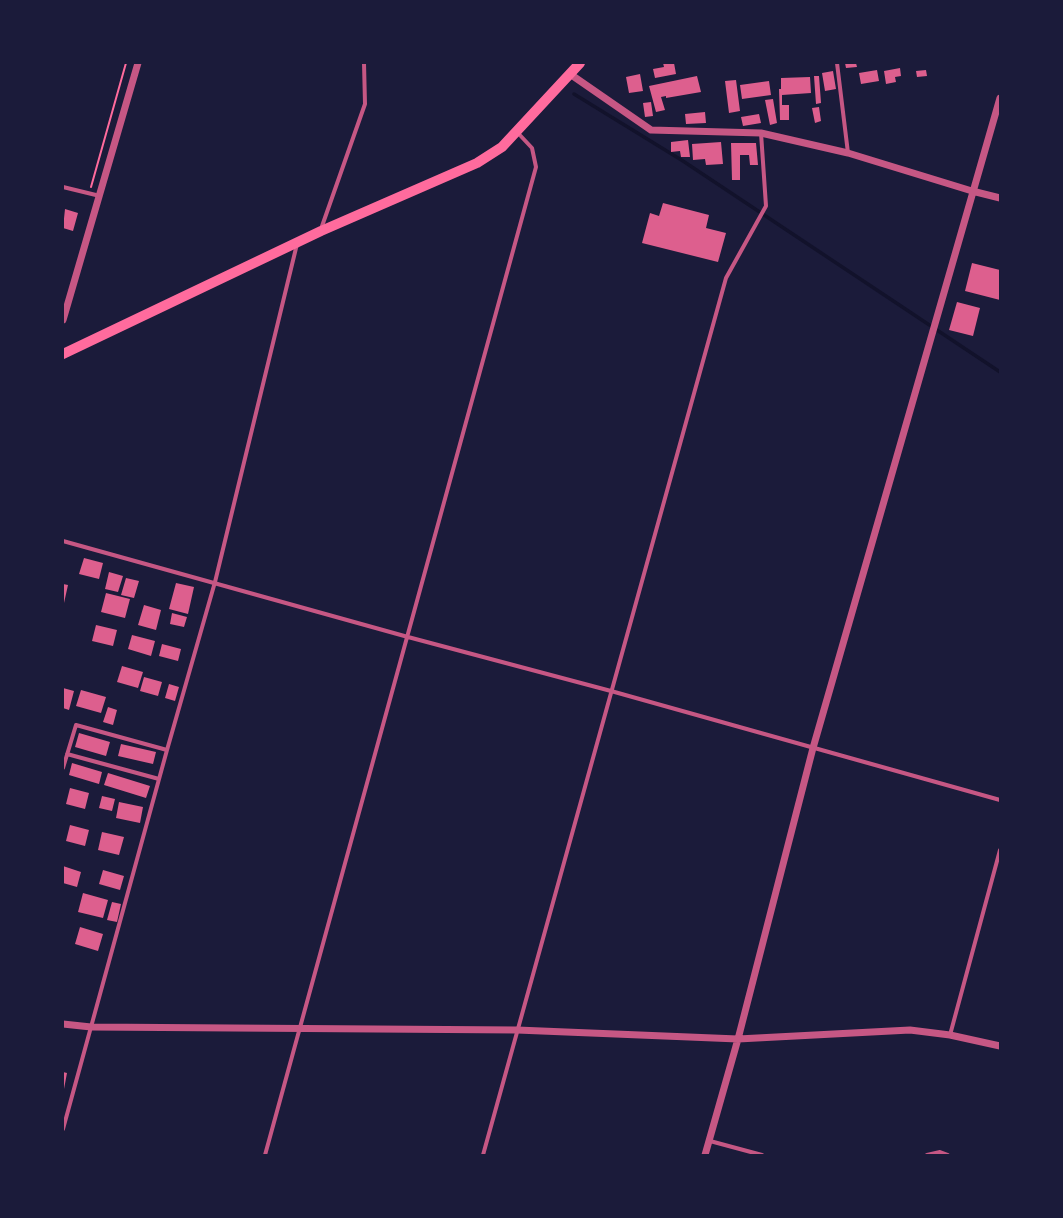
<!DOCTYPE html>
<style>
body{margin:0}
#map{position:relative;width:1063px;height:1218px;overflow:hidden;background:#1b1b3a;font-family:"Golos Text",sans-serif}
canvas{display:block}
.frame{position:absolute;inset:0;border:64px solid #1b1b3a;pointer-events:none}
</style>
<div id="map">
<canvas width="1063" height="1218"></canvas>
<div class="frame"></div>
</div>
<script>
const c = document.querySelector('canvas').getContext('2d');
c.lineJoin = 'round';
function trace(path, color, width, dash) {
  c.strokeStyle = color;
  c.lineWidth = width;
  c.lineCap = dash ? 'butt' : 'round';
  c.setLineDash(dash || []);
  c.stroke(path);
}
function paint(path, color) {
  c.fillStyle = color;
  c.fill(path, 'evenodd');
}
const stream = new Path2D(`
 M574,94L683,161L1000,372`);
const building = new Path2D(`
 M663,63H674L676,74L655,78L653,69L664,67Z
 M845,63H856L857,67L846,68Z
 M900,68L901,76L895,77L896,82L886,84L884,71Z
 M877,70L879,81L861,84L859,73Z
 M926,70L927,76L917,77L916,71Z
 M833,71L836,89L825,91L822,73Z
 M640,74L643,91L629,93L626,77Z
 M697,76L701,92L666,98V96L661,97L665,110L656,112L649,86Z
 M814,76H819L821,103L816,104Z
 M810,77L811,93L782,95V105H789V120H780L779,89H781V78Z
 M736,80L740,111L729,113L725,81Z
 M769,81L771,95L742,99L740,85Z
 M773,99L777,123L770,125L765,100Z
 M651,102L653,116L645,117L643,103Z
 M819,107L821,121L815,123L812,108Z
 M705,112L706,123L686,124L685,114Z
 M759,114L761,123L743,126L741,117Z
 M688,140L690,157H681L680,151L671,152V142Z
 M721,142L723,164L706,165L705,159L693,160L692,144Z
 M731,143H756L758,165H750L749,155H740V180H732Z
 M663,203L709,215L706,228L726,233L718,262L642,243L650,213L659,216Z
 M65,209L78,213L73,231L63,228Z
 M972,263L1000,270V300L965,291Z
 M957,302L980,308L973,336L949,330Z
 M84,558L103,563L99,579L79,574Z
 M109,572L123,576L118,592L105,589Z
 M126,578L139,581L134,598L121,595Z
 M176,583L194,587L188,614L169,609Z
 M63,584L68,585L64,603L63,602Z
 M106,593L130,599L125,618L101,612Z
 M144,605L161,610L156,630L138,625Z
 M172,613L187,617L184,627L170,624Z
 M96,625L117,630L113,646L92,641Z
 M132,635L155,641L151,656L128,649Z
 M162,644L181,649L178,661L159,656Z
 M122,666L143,672L138,688L117,682Z
 M144,677L162,682L158,696L140,691Z
 M169,684L179,687L175,701L165,698Z
 M63,688L74,691L69,710L63,708Z
 M81,690L106,697L101,713L76,706Z
 M108,707L117,710L113,725L103,722Z
 M79,733L110,742L106,756L75,747Z
 M121,744L156,752L153,764L118,756Z
 M72,763L102,772L99,784L69,775Z
 M108,773L150,786L146,798L104,785Z
 M70,788L89,793L85,809L66,804Z
 M102,796L115,799L112,811L99,808Z
 M119,802L143,807L140,823L116,818Z
 M70,825L89,830L85,846L66,841Z
 M102,832L124,837L119,855L98,850Z
 M63,866L81,872L77,887L63,883Z
 M103,870L124,876L120,890L99,884Z
 M83,893L108,900L103,918L78,912Z
 M112,902L121,904L117,922L107,920Z
 M80,927L103,934L98,951L75,944Z
 M63,1072L67,1073L64,1089L63,1088Z`);
const path = new Path2D(`
 M91,187L126,63`);
const minor = new Path2D(`
 M837,63L848,153
 M63,187L100,196
 M321,229L365,104L364,63
 M63,541L408,637L611,691L1000,800
 M67,754L159,779
 M63,768L76,725L167,750
 M950,1035L1000,850
 M63,1129L167,750L215,582L297,244
 M710,1141L762,1155
 M265,1155L536,167L532,148L517,132
 M483,1155L726,278L766,206L761,133
 M927,1155L940,1152L948,1155`);
const tertiary = new Path2D(`
 M570,74L651,130L761,133L848,153L972,191L1000,198
 M63,320L138,63
 M63,1024L91,1027L517,1030L738,1039L910,1030L950,1035L1000,1046
 M705,1155L738,1039L813,748L1000,98`);
const primary = new Path2D(`
 M63,354L321,231L477,163L502,147L580,63`);
trace(stream, '#12122b', 3.5);
paint(building, '#dd5f8e');
trace(path, '#ff6b9d', 2);
trace(minor, '#c65784', 4);
trace(tertiary, '#c65784', 7);
trace(primary, '#ff6b9d', 10);
</script>
